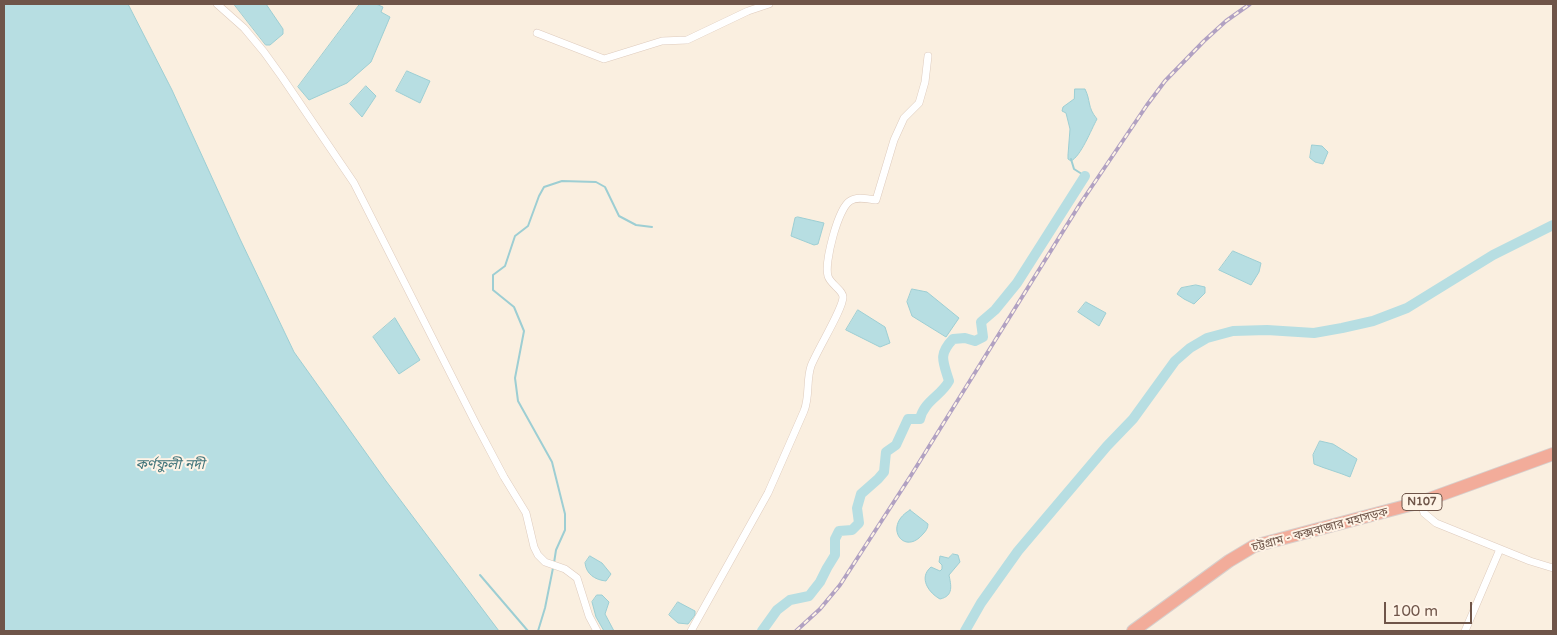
<!DOCTYPE html>
<meta charset="utf-8">
<style>
body{margin:0}
#map{position:relative;width:1557px;height:635px;overflow:hidden;background:#faefe0;font-family:"Varela Round",sans-serif}
canvas{display:block}
.frame{position:absolute;inset:0;border:5px solid #6f5549;pointer-events:none}
.scale{position:absolute;left:1384px;top:602px;width:88px;height:22px;box-sizing:border-box;border:2px solid #6f5549;border-top:0;padding-left:6px;font-size:15px;line-height:18px;white-space:nowrap;color:#6f5549;-webkit-text-stroke:4px #fef3e6;paint-order:stroke}
</style>
<div id="map">
<canvas width="1557" height="635"></canvas>
<div class="frame"></div>
<div class="scale">100 m</div>
</div>
<script>
const c = document.querySelector('canvas').getContext('2d');
c.lineJoin = 'round';
function paint(path, color) {
  c.fillStyle = color;
  c.fill(path, 'evenodd');
}
function trace(path, color, width, dash) {
  c.strokeStyle = color;
  c.lineWidth = width;
  c.lineCap = dash ? 'butt' : 'round';
  c.setLineDash(dash || []);
  c.stroke(path);
}
function write(font, color, halo, rows, align = 'center') {
  c.font = font + ' "Varela Round","Noto Sans Bengali",sans-serif';
  c.lineWidth = 4;
  c.setLineDash([]);
  c.textBaseline = 'middle';
  c.strokeStyle = halo;
  c.fillStyle = color;
  for (const [text, x, y, turn = 0] of rows) {
    c.save();
    c.translate(x, y);
    c.rotate((+turn || 0) * Math.PI / 180);
    c.textAlign = isNaN(turn) ? turn : align;
    if (halo) c.strokeText(text, 0, 0);
    c.fillText(text, 0, 0);
    c.restore();
  }
}
const water = new Path2D(`
 M4,4H128L172,90L240,239L294,352L386,481L499,631H4Z
 M234,4H266L283,29V34L270,45H266Z
 M360,4H376L383,7L381,12L390,17L371,62L347,83L309,100L298,87Z
 M407,71L430,81L420,103L396,91Z
 M366,86L376,96L362,117L350,104Z
 M1075,89H1085C1091,101 1087,107 1097,119C1091,130 1081,156 1071,161L1068,159V155L1070,129L1066,113L1062,111L1063,107L1074,99Z
 M1312,145L1322,146L1328,152L1323,164L1315,162L1310,158Z
 M798,217L824,223L818,244L814,245L791,236L795,218Z
 M1233,251L1261,263L1259,272L1251,285L1219,270Z
 M1196,285L1205,287V293L1194,304L1184,299L1177,294L1181,288Z
 M912,289L927,292L959,318L946,337L912,316L907,302Z
 M1086,302L1106,313L1099,326L1078,312Z
 M858,310L885,327L890,343L880,347L846,330Z
 M395,318L420,360L399,374L373,337Z
 M1320,441L1333,444L1357,459L1350,477C1338,472 1326,469 1314,464L1313,455Z
 M910,510L928,524C928,528 926,531 923,534C904,557 882,526 910,510Z
 M953,554L958,555L960,562L949,575C951,585 954,596 940,599C929,593 918,578 931,567L940,571L942,569V565L939,562L940,556L948,558Z
 M590,556L602,563L611,574L606,581C595,580 586,574 585,563Z
 M597,595H602L609,602L605,614L614,631H604L596,617L592,602Z
 M678,602L695,611V615L688,624L678,623L669,615Z`);
const stream = new Path2D(`
 M1071,159L1074,169L1085,176
 M554,563L556,550L565,530V514L552,462L518,401L515,378L524,331L514,307L493,290V275L505,266L515,236L528,226L539,196L544,187L562,181L596,182L605,187L619,216L636,225L652,227
 M480,575L528,631
 M538,631L545,608L553,568`);
const river = new Path2D(`
 M762,631L777,610L790,600L809,596L820,582L827,568L835,555V539L839,531L852,530L859,523L857,508L861,494L878,479L884,472L886,452L896,445L908,419H920C924,401 941,396 949,381C943,361 938,355 953,339L965,338L975,341L983,337L981,322L995,310L1017,283L1085,176
 M965,631L981,603L1018,551L1107,446L1133,419L1175,361L1190,348L1207,338L1233,331L1267,330L1314,333L1342,328L1373,321L1407,308L1493,255L1553,225`);
const street = new Path2D(`
 M217,4L244,28L264,52L282,77L354,183L476,424L504,477L526,513L534,547L538,555L545,562L565,569L577,578L589,616L597,631
 M537,33L604,59L662,41L687,40L748,11L769,4
 M1421,502L1424,513L1436,523L1530,561L1553,568
 M691,631L768,493L804,411C810,396 806,381 811,366C817,350 843,309 843,297C843,290 830,284 828,276C824,263 838,208 850,201C857,196 867,199 876,200L894,140L904,118L919,103L925,82L928,56
 M1465,631L1500,549`);
const highway = new Path2D(`
 M1133,631L1229,561L1254,546L1421,502L1553,454`);
const rail = new Path2D(`
 M796,631L820,609L840,585L910,477L1080,204L1147,105L1165,81L1204,41L1226,21L1250,4`);
const shields = [
 [1422,502,40]
];
const shieldNames = [
 ["N107",1422,502]
];
const streetNames = [
 ["চট্টগ্রাম - কক্সবাজার মহাসড়ক",1320,530,-15]
];
const waterNames = [
 ["কর্ণফুলী নদী",170,465]
];
paint(water, '#b7dee2');
trace(water, '#9dced3', 1);
trace(stream, '#9dced3', 2);
trace(river, '#b7dee2', 10);
trace(street, '#decbbd', 8);
trace(highway, '#d7cfcc', 14);
trace(street, '#fff', 7);
trace(highway, '#f2ac9a', 12);
trace(rail, '#b1a1c2', 4);
trace(rail, '#fef3e6', 2, [5.5]);
for (const [x, y, w] of shields) {
  const box = new Path2D();
  box.roundRect(x - w / 2, y - 8.5, w, 17, 4);
  c.fillStyle = '#fef3e6';
  c.fill(box);
  trace(box, '#6f5549', 1);
}
write('bold 11px', '#6f5549', null, shieldNames);
write('12px', '#6f5549', '#fef3e6', streetNames);
write('italic 14px', '#42757b', '#fef3e6', waterNames);
</script>
